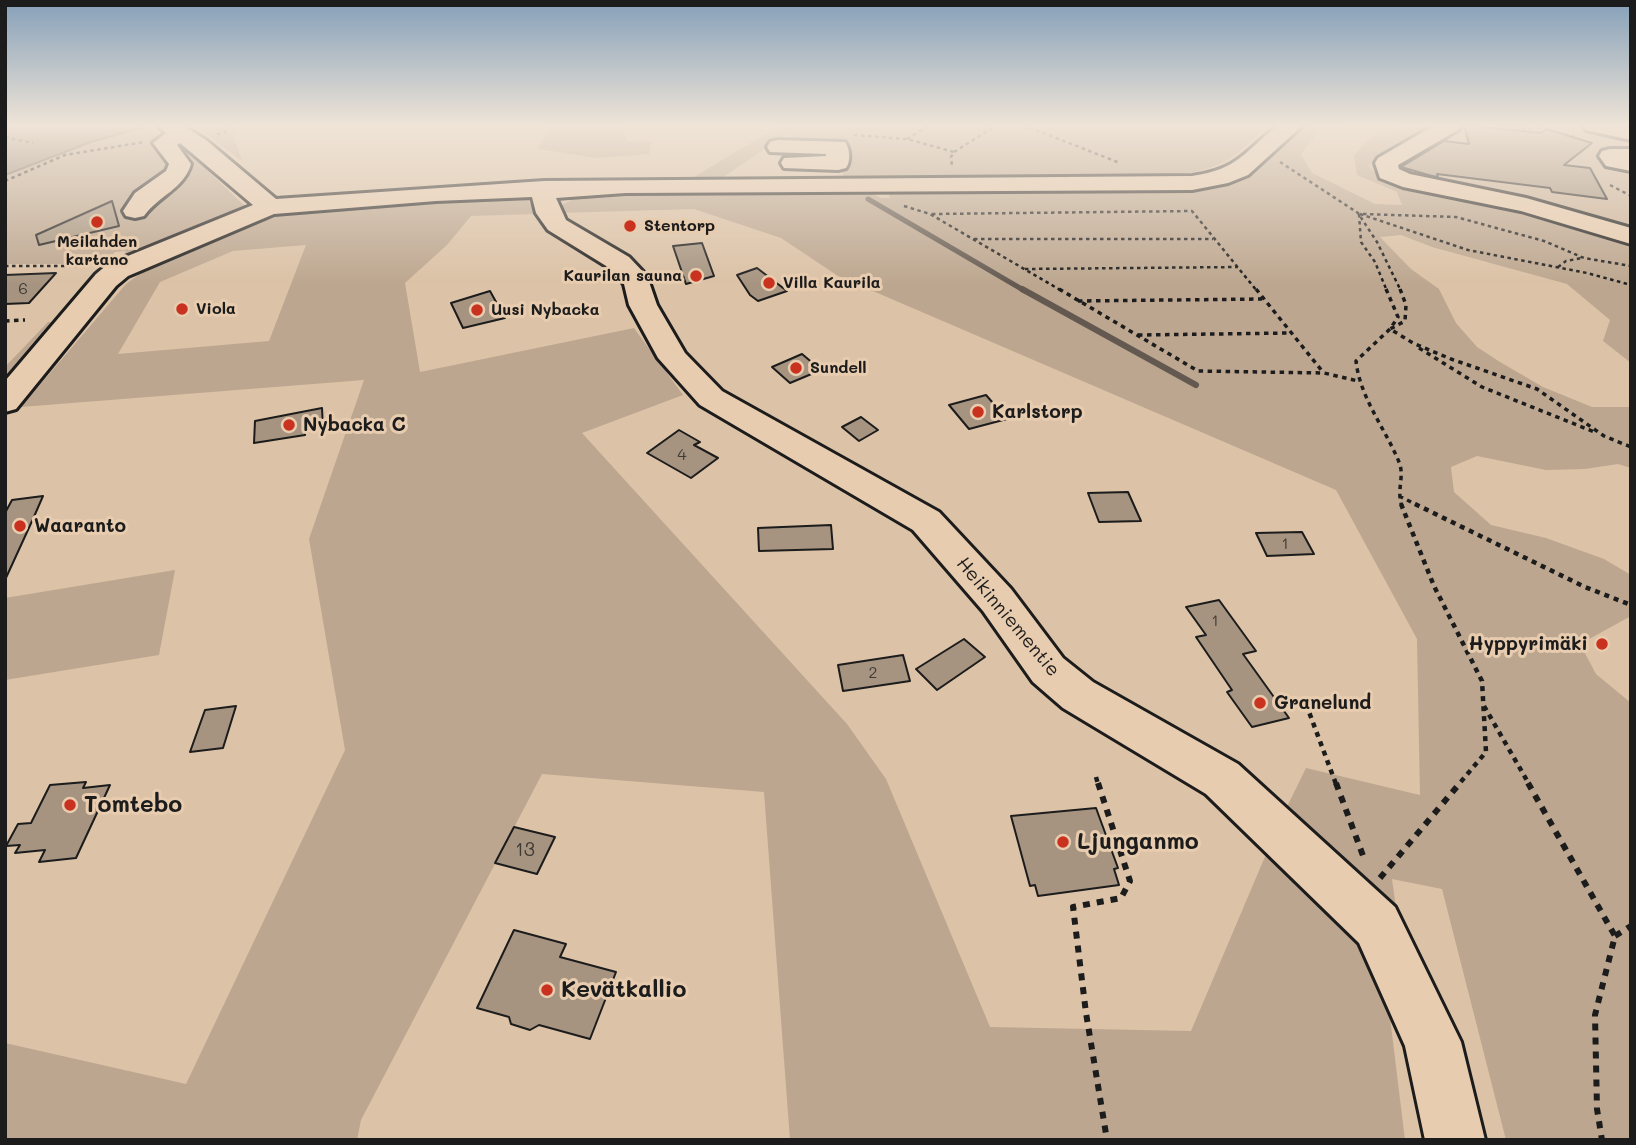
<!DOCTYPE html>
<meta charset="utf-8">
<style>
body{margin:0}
#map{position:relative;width:1636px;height:1145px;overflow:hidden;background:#dcc2a6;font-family:Mali,sans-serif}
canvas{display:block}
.frame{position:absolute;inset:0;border:7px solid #1c1c1c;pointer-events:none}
</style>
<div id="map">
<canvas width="1636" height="1145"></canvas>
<div class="frame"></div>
</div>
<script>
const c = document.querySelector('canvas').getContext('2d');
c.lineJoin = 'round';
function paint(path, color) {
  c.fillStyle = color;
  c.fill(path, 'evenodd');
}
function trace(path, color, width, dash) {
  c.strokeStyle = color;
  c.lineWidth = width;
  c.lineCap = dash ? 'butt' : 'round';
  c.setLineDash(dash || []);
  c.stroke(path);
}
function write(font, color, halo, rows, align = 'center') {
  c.font = font + ' Mali,sans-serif';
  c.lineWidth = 6;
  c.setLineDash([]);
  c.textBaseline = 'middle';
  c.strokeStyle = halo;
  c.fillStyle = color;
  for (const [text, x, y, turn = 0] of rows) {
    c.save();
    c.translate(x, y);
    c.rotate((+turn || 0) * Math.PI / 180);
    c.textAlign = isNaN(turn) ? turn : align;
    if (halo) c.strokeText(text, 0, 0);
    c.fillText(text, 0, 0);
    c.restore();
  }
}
const built = new Path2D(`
 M1427,125H1617L1631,128V244L1516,211L1385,181L1368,165L1385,151L1406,142Z`);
const green = new Path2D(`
 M193,125H243L233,134L242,161Z
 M550,125H623L627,141L651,142L649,154L596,158L538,149Z
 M780,125H1268C1238,155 1224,169 1180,174L843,177L839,139H798L785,135L722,178L694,177Z
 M1304,125H1355L1320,129L1301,154L1312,173L1375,204L1402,205L1397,192L1357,175L1354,156C1374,129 1395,125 1427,125C1408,140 1385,149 1368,166L1385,181L1516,211L1631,244V363L1603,341L1610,320L1567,284L1432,247L1401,235L1380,237L1411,269L1439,289L1456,323L1477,347L1500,362L1543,387L1592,407H1631V468L1618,464L1585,469L1546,470L1477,456L1451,467L1454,492L1491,525L1546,538L1604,559L1631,575V616L1580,644L1596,674L1631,703V1140H1506L1442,889L1392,879L1398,923L1282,817L1306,768L1420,795L1417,639L1336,490L838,276L781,238L694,209L559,213L563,204L581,196L620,194L866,190L881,198H890L886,188L1223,185L1253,171L1284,138Z
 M148,126L164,139L184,148L249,210L118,262L126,251L115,252L104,264H5V175L91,142Z
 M526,195L535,214L471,216L447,245L405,283L420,372L634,328L683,395L582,433L847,724L886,779L990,1027L1191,1031L1275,833L1353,915L1386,985L1405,1140H790L764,792L542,774L361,1120L357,1140H5V1043L186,1084L345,750L309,539L364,380L21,407L126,284L145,270L220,237L289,212ZM306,245L269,341L118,354L160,282L233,251Z
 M48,322H60L5,385V367Z
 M175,570L159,655L5,680V598Z`);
const water = new Path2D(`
 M5,125H151L91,142L5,175Z`);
const streamFar1 = new Path2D(`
 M868,199L1025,291`);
const stream = new Path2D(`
 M1022,289L1196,385`);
const building = new Path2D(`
 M1464,125L1541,133L1546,129L1592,143L1564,165L1590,168L1607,199L1552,192L1550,188L1437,174L1438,177L1432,176L1401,167L1444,141L1469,144Z
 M112,201L119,226L39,245L36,235Z
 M702,243L714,276L686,284L673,246Z
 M757,268L787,291L758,301L750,295L737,275Z
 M56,273L29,303L5,304V275Z
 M490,291L505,318L463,328L451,303Z
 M802,354L821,370L790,383L772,367Z
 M986,395L1007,419L969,429L949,405Z
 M322,408L323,428L305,432V435L254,443L255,421Z
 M861,417L878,430L859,441L842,427Z
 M679,430L700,442L694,445L718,458L691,478L647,453Z
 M1128,492L1141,521L1099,522L1088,493Z
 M43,496L33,519L5,580V513L12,500Z
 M831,525L833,549L759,551L758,528Z
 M1302,532L1314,554L1267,556L1256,533Z
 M1219,600L1256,651L1243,654L1289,718L1252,727L1227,692L1232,690L1196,637L1206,635L1186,607Z
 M964,639L985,657L937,690L916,669Z
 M903,655L910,681L843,691L838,665Z
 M236,706L223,748L190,752L205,710Z
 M86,782L83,788L110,785L76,858L39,862L45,850L15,853L20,845L6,846L18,824L31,823L50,785Z
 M1096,808L1118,868L1114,869L1119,885L1038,896L1035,885L1030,886L1011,816Z
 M514,827L555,837L537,874L495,863Z
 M514,930L566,944L560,957L616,972L590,1039L539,1025L530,1030L511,1024L509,1017L477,1008Z`);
const pathFar3 = new Path2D(`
 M1023,125L1120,163
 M1494,125L1532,129L1538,126
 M1538,127L1574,137
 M217,134L224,133L232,125
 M854,135L907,139L954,152L951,157L952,166
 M5,137L33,143
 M907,139L930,125
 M954,152L997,125
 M1280,162L1358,213L1377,242L1401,291
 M5,181L65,155L144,142
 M1610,185L1631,196
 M904,206L930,214L1062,291
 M932,214L1192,211L1257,291
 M1359,214L1361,242L1375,262L1387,291
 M1360,214L1468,250L1587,273L1631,285
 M1363,214L1456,217L1544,241L1584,258L1631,266
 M974,239H1213
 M5,266H85
 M1558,267L1566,261L1582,258
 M1025,269L1238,267`);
const pathFar2 = new Path2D(`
 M1059,289L1198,371L1324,373L1358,381
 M1256,289L1323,372
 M1386,289L1398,317L1390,329L1356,361C1360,398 1385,428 1399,462C1405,476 1396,491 1402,506
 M1400,289L1406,305L1405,321L1390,329L1413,343L1451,359L1537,389L1604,436L1631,447
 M1078,301L1262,299
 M5,321L25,320
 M1138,335L1291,333
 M1419,348L1482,387L1597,433
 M1399,496L1419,506`);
const pathFar1 = new Path2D(`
 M1401,504L1434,586L1482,681L1486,752L1459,784
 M1415,504L1585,587L1631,605
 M1306,704L1336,784
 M1484,706L1529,784
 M1096,777L1098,784`);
const path = new Path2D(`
 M1098,783L1130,881L1121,898L1073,907L1086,1013L1107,1140
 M1336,783L1365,861
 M1528,783L1615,936L1595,1015L1597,1109L1602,1140
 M1380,878L1460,783
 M1615,936L1631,926`);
const minor = new Path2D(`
 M157,125H182L206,140L276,199L544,181L1192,176C1239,169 1244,152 1278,125H1303L1248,175L1228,183L1192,190L625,193L556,198L566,220L629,257L647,276L657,305L685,353L722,391L939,512L1011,589L1063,658L1093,682L1238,764L1395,907L1461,1042L1485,1140H1425L1405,1046L1359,943L1206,794L1063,708L1033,682L983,611L913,530L700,405L658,358L629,305L624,284L611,269L548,230L536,213L532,197L436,201L274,214L128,276L116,286L16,409L5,412V381L96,274L108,264L253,205L180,143L177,145L191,164C184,189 158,196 144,216L135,218L126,216L123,211L135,193L166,171L169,164L153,143L166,133Z
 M1435,125H1461L1458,130L1398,165L1399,169L1410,174L1526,198L1631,228V244L1521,211L1403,187L1380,178L1375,163L1378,158Z
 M1583,125L1631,127V140L1586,130Z
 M778,140L845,142C850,149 851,161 846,168L838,170L784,168L781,163L784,158L826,156V154L770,152L767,147L770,142Z
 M1610,149H1631V171L1606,166L1599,156L1602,151Z`);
const markers = [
 [97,222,7,"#c8321e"],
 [630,226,7,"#c8321e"],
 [696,276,7,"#c8321e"],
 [769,283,7,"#c8321e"],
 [182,309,7,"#c8321e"],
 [477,310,7,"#c8321e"],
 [796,368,7,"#c8321e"],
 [978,412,7,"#c8321e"],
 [289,425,7,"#c8321e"],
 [20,526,7,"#c8321e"],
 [1602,644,7,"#c8321e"],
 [1260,703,7,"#c8321e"],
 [70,805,7,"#c8321e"],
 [1063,842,7,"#c8321e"],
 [547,990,7,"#c8321e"]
];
const farPoinames = [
 ["Stentorp",644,226],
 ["Meilahden",97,242,"center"],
 ["kartano",97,260,"center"],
 ["Kaurilan sauna",682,276,"right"],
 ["Villa Kaurila",783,283],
 ["Viola",196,309],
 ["Uusi Nybacka",491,310],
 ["Sundell",810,368]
];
const numberNames = [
 ["6",23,289],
 ["4",682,455],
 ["1",1285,544],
 ["1",1215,621],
 ["2",873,673]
];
const poiNames = [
 ["Karlstorp",992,412],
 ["Nybacka C",303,425],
 ["Waaranto",34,526],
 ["Hyppyrimäki",1588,644,"right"],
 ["Granelund",1274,703]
];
const streetNames = [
 ["Heikinniementie",1008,617,50]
];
const nearNumbernames = [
 ["13",525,850]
];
const nearPoinames = [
 ["Tomtebo",84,805],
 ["Ljunganmo",1077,842],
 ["Kevätkallio",561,990]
];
paint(built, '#ccb49b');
paint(green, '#bca68f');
paint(water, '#928272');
trace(water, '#635950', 2);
trace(streamFar1, '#635950', 5);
trace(stream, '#635950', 6);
paint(building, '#a69480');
trace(building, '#1c1c1c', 2);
trace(minor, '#1c1c1c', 6);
trace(pathFar3, '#1c1c1c', 2.5, [3.5, 3.5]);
trace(pathFar2, '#1c1c1c', 3.5, [4.5, 4.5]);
trace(pathFar1, '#1c1c1c', 4.5, [5, 5]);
trace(path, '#1c1c1c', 6, [7, 7]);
paint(minor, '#e8ccaf');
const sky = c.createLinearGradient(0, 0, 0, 285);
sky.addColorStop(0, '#85a0b9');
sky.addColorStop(0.44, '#efe4d7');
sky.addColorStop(1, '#efe4d700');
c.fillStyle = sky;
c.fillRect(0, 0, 1636, 285);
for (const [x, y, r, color] of markers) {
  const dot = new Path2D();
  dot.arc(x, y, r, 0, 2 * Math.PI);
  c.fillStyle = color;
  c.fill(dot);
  trace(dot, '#e8ccaf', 2.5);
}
write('bold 16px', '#1c1c1c', '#e8ccaf', farPoinames, 'left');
write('16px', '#3e3a35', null, numberNames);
write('bold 19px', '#1c1c1c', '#e8ccaf', poiNames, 'left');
write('19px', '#1c1c1c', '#e8ccaf', streetNames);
write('19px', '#3e3a35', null, nearNumbernames);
write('bold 23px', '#1c1c1c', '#e8ccaf', nearPoinames, 'left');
</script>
